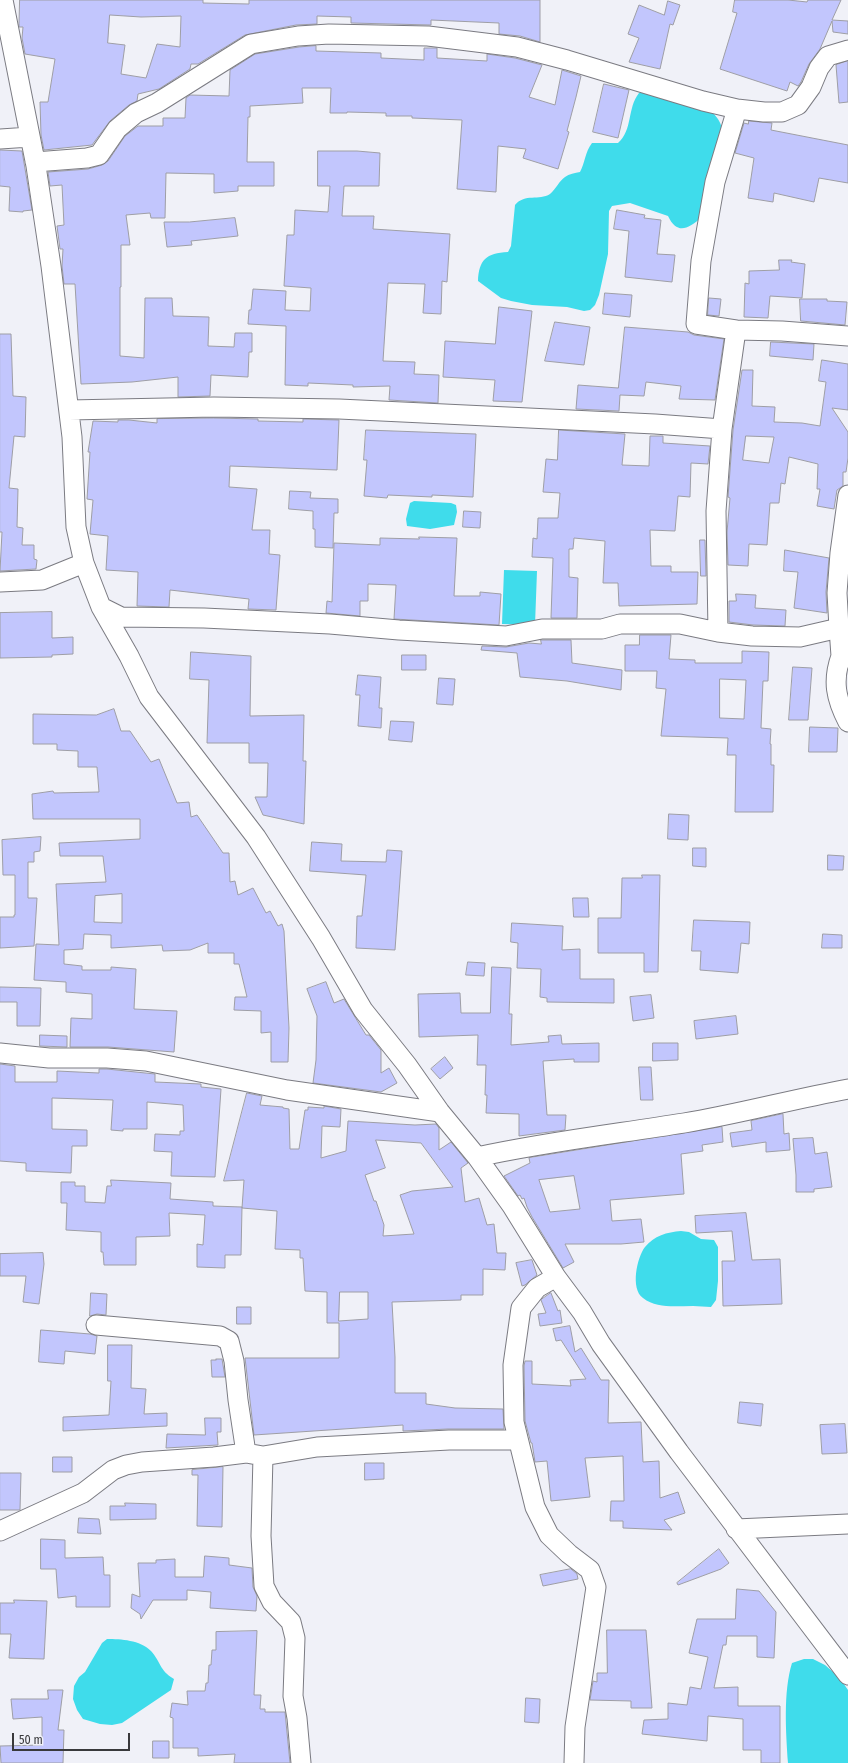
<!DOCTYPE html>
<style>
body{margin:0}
#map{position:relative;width:848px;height:1763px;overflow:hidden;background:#f0f1f8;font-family:"Fira Sans Condensed",sans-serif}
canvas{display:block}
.scale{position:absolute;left:12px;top:1733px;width:118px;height:18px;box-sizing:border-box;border:2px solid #39393c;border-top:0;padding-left:5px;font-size:12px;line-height:14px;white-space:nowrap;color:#39393c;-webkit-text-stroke:3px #f0f1f8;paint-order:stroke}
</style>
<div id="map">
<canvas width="848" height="1763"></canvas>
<div class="scale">50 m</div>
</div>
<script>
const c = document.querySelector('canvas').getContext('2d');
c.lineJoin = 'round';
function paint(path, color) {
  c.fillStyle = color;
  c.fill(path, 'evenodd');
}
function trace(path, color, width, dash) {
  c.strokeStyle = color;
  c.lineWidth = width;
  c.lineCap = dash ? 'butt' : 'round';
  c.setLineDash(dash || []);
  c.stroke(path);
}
const water = new Path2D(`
 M647,92L712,112C717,117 720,121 722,128L701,218C688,229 677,235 668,216L630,203L612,206L609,211L608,254L599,295L595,305L590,310L584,311L567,307L532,305L511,301L501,298L478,281C479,260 486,253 508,252L511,246L515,205C525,193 539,201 550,194C556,189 559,181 565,177C569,174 575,173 580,172C585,163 585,152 592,143H618C633,130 627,108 639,93Z
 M414,501L451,503L456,505L457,512L454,525L430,529L407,526L406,519L410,503Z
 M504,570L537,571L535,625L502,624Z
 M681,1231L689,1232L701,1239L714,1240L718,1247V1281L716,1300L711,1307C705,1307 699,1306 693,1306C676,1306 657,1309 643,1298C630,1289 637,1257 645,1247C654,1236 667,1232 681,1231Z
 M107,1639C121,1639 140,1640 151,1651C161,1662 159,1670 174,1679L171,1690L122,1723L112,1725L100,1724L83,1719L77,1710L73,1699L74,1686L79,1677L85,1672L102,1643Z
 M804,1659H813L825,1665L839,1677L848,1690V1763H788C786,1733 783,1692 792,1663Z`);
const building = new Path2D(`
 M20,0H203V3L249,4V0H540V42L520,36L499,34V23L431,20V25L351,23V17L317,16V24L296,25L245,35L198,64H191L190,69L159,89L138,94L137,101L129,105L110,121L92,145L44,150L41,135L40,102H48L55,59L25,54L22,38L23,27H19V24ZM110,15L141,17L181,16L180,47L157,44L146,78L121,74L125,45L108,43Z
 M735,0H788L807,2L808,0H841L832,20L848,21V34L833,32L832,21L820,49L809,64L801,82L798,86L790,82L787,91L720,69L737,13L733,12Z
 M668,1L680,5L673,25L670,24L660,69L629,62L639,38L628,34L639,5L664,15Z
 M316,46V51L381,53V58L424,60V48H437V58L487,61V54L515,58L542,65L529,97L555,105L562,70L581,76L576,97L567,131L569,132L558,169L523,158L526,149L498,146L496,192L457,189L462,120L412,118V116H386V113L347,112V113H330L331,88H302L303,103L250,106V117H248L247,162H274V186H238V191L214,193V174L166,173L165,218H151L150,213L126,215L130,245H121V287H120V356L144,358L145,298H172L173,316L209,317L208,346L234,347L235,333H252V352H249L248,377L211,375L210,396L178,397V377L132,382L81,384L75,284H64L62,266L63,249H60L57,226L64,225L62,185L50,186L48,172L88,169L102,165L108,161L125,136L138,126H163V118H185L186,98L190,95L229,96L230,70L255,54L299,47Z
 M848,61V102L839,103L836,65Z
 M604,84L629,90L618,138L593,132Z
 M749,121L772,123L771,130L848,145V183L819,178L814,202L774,193L773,202L748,198L754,158L735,153L744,123L748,124Z
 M0,150L22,151L32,210L23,211V212L9,211L10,187L0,186Z
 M318,151H357L380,153L379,186H344L342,216H374L373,229L450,234L447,282L442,281L441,314L423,313L425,284L388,283L383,361L415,362L414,374L439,375L438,403L389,400L390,386L353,387V385L308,383V386L285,385L286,326L248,324L249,310H251L253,289L286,291L285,310L310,311L311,288L284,286L287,235H294L295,210L328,212L330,186H318Z
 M617,210L645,215L644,218L661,220L657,254L675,255L672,282L625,277L629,231L614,229Z
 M235,218L238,236L191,241L192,245L167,247L164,222H189Z
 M779,260H792L791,262L805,264L802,298L770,296L768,318L744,317L745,283L749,284V271L779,270Z
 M605,293L632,295L630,317L603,314Z
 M709,298L721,299L719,316L708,315Z
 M800,299H827V301L847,302L845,325L801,321Z
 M499,307L532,311L522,402L493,401L495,380L443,377L445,341L495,344Z
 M555,322L590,327L584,365L545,361Z
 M625,327L688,332L694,335L724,339L715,400L679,399L681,386L646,382L644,396L620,395L619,411L576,409L578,385L618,388Z
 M0,334H11L13,396L26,397L25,437L14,436L9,488L18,489L17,527L23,528L22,545H34V559L37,560L36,569L0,571L2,532H0Z
 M771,342L814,344L813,360L770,356Z
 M822,360L848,364V410L832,408L848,432V458L846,472H843V486L837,490L834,509L817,506L820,489H817L818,464L789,457L785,484L781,483L779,503H770L767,545L749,544L748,566L728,565L727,532L730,498L728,497L733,430L742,370H753L752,406L775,407L774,422L802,423L820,426L826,382L819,381ZM746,436L774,437L769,463L743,460Z
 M214,418L258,419V421L303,422V419L339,420L337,470L230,466L229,487L257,489L252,530H270L269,554L280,555L276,610L248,609L249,599L170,590L169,607L137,606L138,572L106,570L108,536L90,534L93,500L87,499L90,452H88L93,421L118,422V420H129L157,423V419Z
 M366,430L476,434L473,497L432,495V497L388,495L387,498L364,496L367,460H364Z
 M559,430L625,434L622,465L649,466L650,436H663V443L710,446L708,464L691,463L690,497L678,496L675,531L650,530L651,566H671V572H698L697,604L619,606L618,583H603L605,541L574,538L573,549H569V577L578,578L577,618H551L553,558L532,557L533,538L537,539L538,518H558L560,493L543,492L546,459L557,460Z
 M290,491L311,492L310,498L338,499V513H334L333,548L315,547V529H313V511L289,509Z
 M464,511L481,512L480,528L463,527Z
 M419,537L457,538L454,596H480V592L501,594L499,625L394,619L396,585L368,584V601H360V616L326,613L327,601L332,602L334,543L380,545V538L419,539Z
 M700,540H705L706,576H701Z
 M785,550L829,558L826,592L827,613L794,608L798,572L784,571Z
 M736,594L756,595L755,608L786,610L785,626L753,625L729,622V601H736Z
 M52,612V638L73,637V654L52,655V657L0,658V613Z
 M640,635H671L669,659L695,660V663H742V651L769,652L768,681H763L761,728L771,729L770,744H771V765H774L773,812H735L736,755H727L728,738L661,736L666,689L656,688L657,671H625V645H639ZM720,679L746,680L744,719L720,718Z
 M541,640H571L572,663L622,670L621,690L567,681L520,677L517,653L481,650L482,646L506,647L529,643L541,644Z
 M191,652L251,656L250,716L304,715L303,761H306L304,824L263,815L255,797H267L268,763H249V743H207L209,680L190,679Z
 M402,655H426V670H402Z
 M793,667L812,668L808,720H789Z
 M358,675L381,677L379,708H382L381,728L358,726L360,695H356Z
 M439,678L455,679L453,705L437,704Z
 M114,709L121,731H130L151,762L159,759L177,803L189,802L191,817L197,815L223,853H229L230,882L235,881L238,895L253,888L266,913L270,911L278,926L282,924L284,931L289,1028L288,1062H271V1032L261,1033V1011L234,1010L235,997H247L239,964H234V953H208V943L190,950L163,951L162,945L111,948V935L84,934L83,949L64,950V964L82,966V970H111V967L136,969L134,1009L177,1011L174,1052L108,1047H70L71,1018L92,1019V994L66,992V982L34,980L36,944L59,945L56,884L106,882L103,856H60L59,843L140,839V819H33L32,794L53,791L54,793L99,792L97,767H78V751L57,750V744H33V714L96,715ZM122,894V923L94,922L95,896Z
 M391,721L414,722L412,742L389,740Z
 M810,727L838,728L837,752H809Z
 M669,814L689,815L688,840L668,839Z
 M41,837L40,851L34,852V862H28V898H37L34,946L0,948V917H14V915H15V875H3L2,840Z
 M312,842L342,844L341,861L386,862L387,850L402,851L395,950L356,948L357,916H362L366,875L310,871Z
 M693,848H706V867L693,866Z
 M828,855L844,856L843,870H828Z
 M642,875H660L658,972H644V953H598V918H621L622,878H642Z
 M573,898H588L589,917H574Z
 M694,920L750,922L749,944L741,943L738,973L700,970L701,951H692Z
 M512,923L563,926L562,950L580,949V979H614V1003L547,1002V998L540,997L541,969L517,968L518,943L511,942Z
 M823,934L842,935V948H822Z
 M468,962L485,963L484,976L466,975Z
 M492,967L511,968L509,1014H512L511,1045L549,1042L548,1036L561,1035L562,1044L599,1043V1062H574V1059L543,1061L547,1115H566L565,1130L519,1136V1114L486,1113L487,1095H485L486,1065H477L478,1035L419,1037L418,994L460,993L461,1013H490Z
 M326,982L334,1003L344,999L366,1035H369L381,1050V1073L389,1068L397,1083L381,1092L313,1083L316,1060L317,1016L307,989Z
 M0,987L41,988L40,1026H17V1002H0Z
 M651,995L654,1018L633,1021L630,997Z
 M736,1016L738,1034L696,1039L694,1021Z
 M40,1035L67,1036V1047L40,1046Z
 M653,1043H678V1060L653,1061Z
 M445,1057L453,1068L440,1079L431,1069Z
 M0,1064L15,1066V1082H57V1071L99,1073V1069H107L155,1074V1082L201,1084V1087L221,1089L215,1177L171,1176L172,1152L154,1151L155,1134L180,1135V1131H184L183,1105L147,1102V1129H123V1131L111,1130L113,1100L52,1098V1129L87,1130V1146H72L71,1173L26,1171V1163L0,1161Z
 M639,1067H651L653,1100H641Z
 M247,1093L262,1096L260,1105L283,1107V1108L289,1109L290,1149H299L305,1110H308V1107L324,1108V1106L341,1109L340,1127L322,1126L321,1158L346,1151L348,1121L415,1125L436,1124L439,1128V1150L451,1142L468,1163L461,1168L465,1202L479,1198L487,1225L494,1224L497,1253H506L505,1270L483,1269V1295H461V1300L392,1302L395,1357V1393H426V1404L455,1408L503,1409L504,1429H448L403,1431V1425L254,1435L245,1358H339V1323H327V1292L305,1291L303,1258H300V1250L275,1249L277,1211L242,1208L244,1180L224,1181ZM376,1140L421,1143L453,1187L412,1191L400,1195L414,1234L383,1236L384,1225L376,1201H374L365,1175L385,1168ZM340,1292H368V1319L339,1321Z
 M783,1114L784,1134L789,1133L790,1150L766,1152V1142L732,1147L730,1133L752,1130L751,1121Z
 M722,1127L723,1142L702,1145L703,1151L681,1154L684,1194L610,1200L612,1221L641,1219L644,1242L621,1244H565L574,1262L563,1268L532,1217L527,1207L524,1198L522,1199L520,1195L518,1196L504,1176L530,1163L529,1158ZM574,1176L580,1209L550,1212L539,1180Z
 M813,1138L815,1154L827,1152L832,1187L814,1189V1192H796V1175L793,1139Z
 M111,1180L171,1183L170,1199L213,1202V1206L242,1207L241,1255H225V1268L197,1267V1244L203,1245L205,1215L169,1213L170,1236L136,1237V1265H104L103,1252H101V1232L66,1230L67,1203H61V1182H75V1186H85V1202L105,1203L107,1186H111Z
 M746,1213L752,1260L780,1259L782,1304L723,1306L722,1261H735L732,1231L696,1233L695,1216Z
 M43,1253L44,1264L39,1304L23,1302L26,1276H0V1254Z
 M532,1260L537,1275L525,1285L522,1286L516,1263Z
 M91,1293L107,1294L106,1315L97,1314L90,1316Z
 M551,1293L558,1311L560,1310L562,1323L540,1326L538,1314L546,1313L541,1300Z
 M237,1307H251V1324H237Z
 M570,1326L575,1352L581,1348L601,1380H609L608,1423L641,1422L643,1462L659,1461L660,1498L678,1492L685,1513L664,1520L672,1530L623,1528V1521H610L611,1501H624L623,1456L585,1458L590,1497L551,1501L547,1461L535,1462L532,1443H531L525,1421L524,1366L525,1361H532V1384L571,1386L570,1380L586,1379L561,1340L556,1341L553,1329Z
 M41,1330L90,1334L97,1336L95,1354L65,1351L64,1364L39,1362Z
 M108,1345H132L131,1388L146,1389L144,1414L167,1413V1426L63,1431V1417L109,1415L111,1381H108Z
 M216,1359H222L225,1377H212L211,1360H216Z
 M740,1402L763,1404L761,1426L738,1423Z
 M205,1418H221V1432H217L218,1445L166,1448L167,1434L205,1435Z
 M845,1424L847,1453L822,1454L820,1425Z
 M53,1457H72V1472H53Z
 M365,1463H384V1479L365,1480Z
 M223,1467L222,1527L197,1526L198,1475H192V1470Z
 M0,1473H21L20,1510H0Z
 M125,1503L156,1504V1519L110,1520V1506H125Z
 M79,1518L99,1519L101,1534L78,1533Z
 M41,1539L65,1540V1558L103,1557L104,1575H110V1607H76V1596L58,1598L56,1569H41Z
 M719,1549L729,1563L721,1569L678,1585L677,1583Z
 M205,1556L229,1558V1565L252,1568L253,1587L257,1596L256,1611L210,1608L211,1592L187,1590V1600H153L141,1619L140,1614L131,1608L132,1594L140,1597L138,1563H156V1560L175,1559V1577H203Z
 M571,1569L577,1574L578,1579L543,1586L540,1575Z
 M737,1589L759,1591L776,1612L774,1658L757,1657V1636H727L726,1645H723L714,1688L738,1687V1706H780V1763H761V1750H743V1719L708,1716L707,1741L642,1734L644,1720L668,1719V1703L687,1705L690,1687L701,1689L708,1657L689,1653L697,1619H735Z
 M14,1600L47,1601L44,1659L9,1658L11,1634H0V1603H14Z
 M607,1630H646L652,1708H631V1701L590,1700L593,1681L597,1682V1673H607Z
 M257,1631L254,1695H261L260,1709H265V1712H285L290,1763H234L235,1754L198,1756V1748H173V1718L170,1717L172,1703L188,1705L187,1691H205L206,1683H208L209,1665H211L212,1650H216V1632Z
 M48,1690H63L58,1730H64L63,1763H1L0,1746L42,1745V1717L13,1719L11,1699H48Z
 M526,1698L540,1699L539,1723L525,1722Z
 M153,1741H169V1758H153Z`);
const minor = new Path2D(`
 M3,0L36,166L51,266L72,437L76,527L84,563L101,607L129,656L149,697L256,837L321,938L363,1010L407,1065L440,1112L477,1157L512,1206L556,1277L582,1312L601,1344L679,1452L848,1675
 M0,139L30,137
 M35,162L87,158L99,155L117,129L136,113L157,103L251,44L298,36L329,34L428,36L517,47L567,60L703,101L737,109L764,112H782L798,105L811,87L819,68L828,56L848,50
 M736,330L696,324L701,261L715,182L737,109
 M69,410L214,407L339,409L655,424L722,429L716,511L718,632
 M722,429L736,330L782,331L848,336
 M0,582L42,580L84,563
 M101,607L121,617L204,618L330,624L399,630L506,636L542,629H602L620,624H680L718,632L752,636L800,637L839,628L841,656L848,658
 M839,628L837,593L840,553L848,495
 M841,656C832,681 836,699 848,722
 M0,1053L49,1058H107L146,1061L287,1090L440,1112
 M477,1157C545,1142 615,1134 684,1123C739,1114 793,1099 848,1089
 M556,1277L537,1288L521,1308L513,1365L514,1422L535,1507L549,1535L569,1554L590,1570L596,1587L575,1727L574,1763
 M96,1325L220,1336L229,1341L234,1361L238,1400L246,1453
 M263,1456L261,1536L264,1586L272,1602L291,1622L295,1638L293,1696L297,1718L301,1763
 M736,1529L848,1524
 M0,1531L83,1493L113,1470L126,1465L142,1462L214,1457L246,1453L263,1456L317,1447L449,1440H518`);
paint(water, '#3fdceb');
paint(building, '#c2c6fd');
trace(building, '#9e9ea5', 1);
trace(minor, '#7b7b82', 21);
trace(minor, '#fff', 19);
</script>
